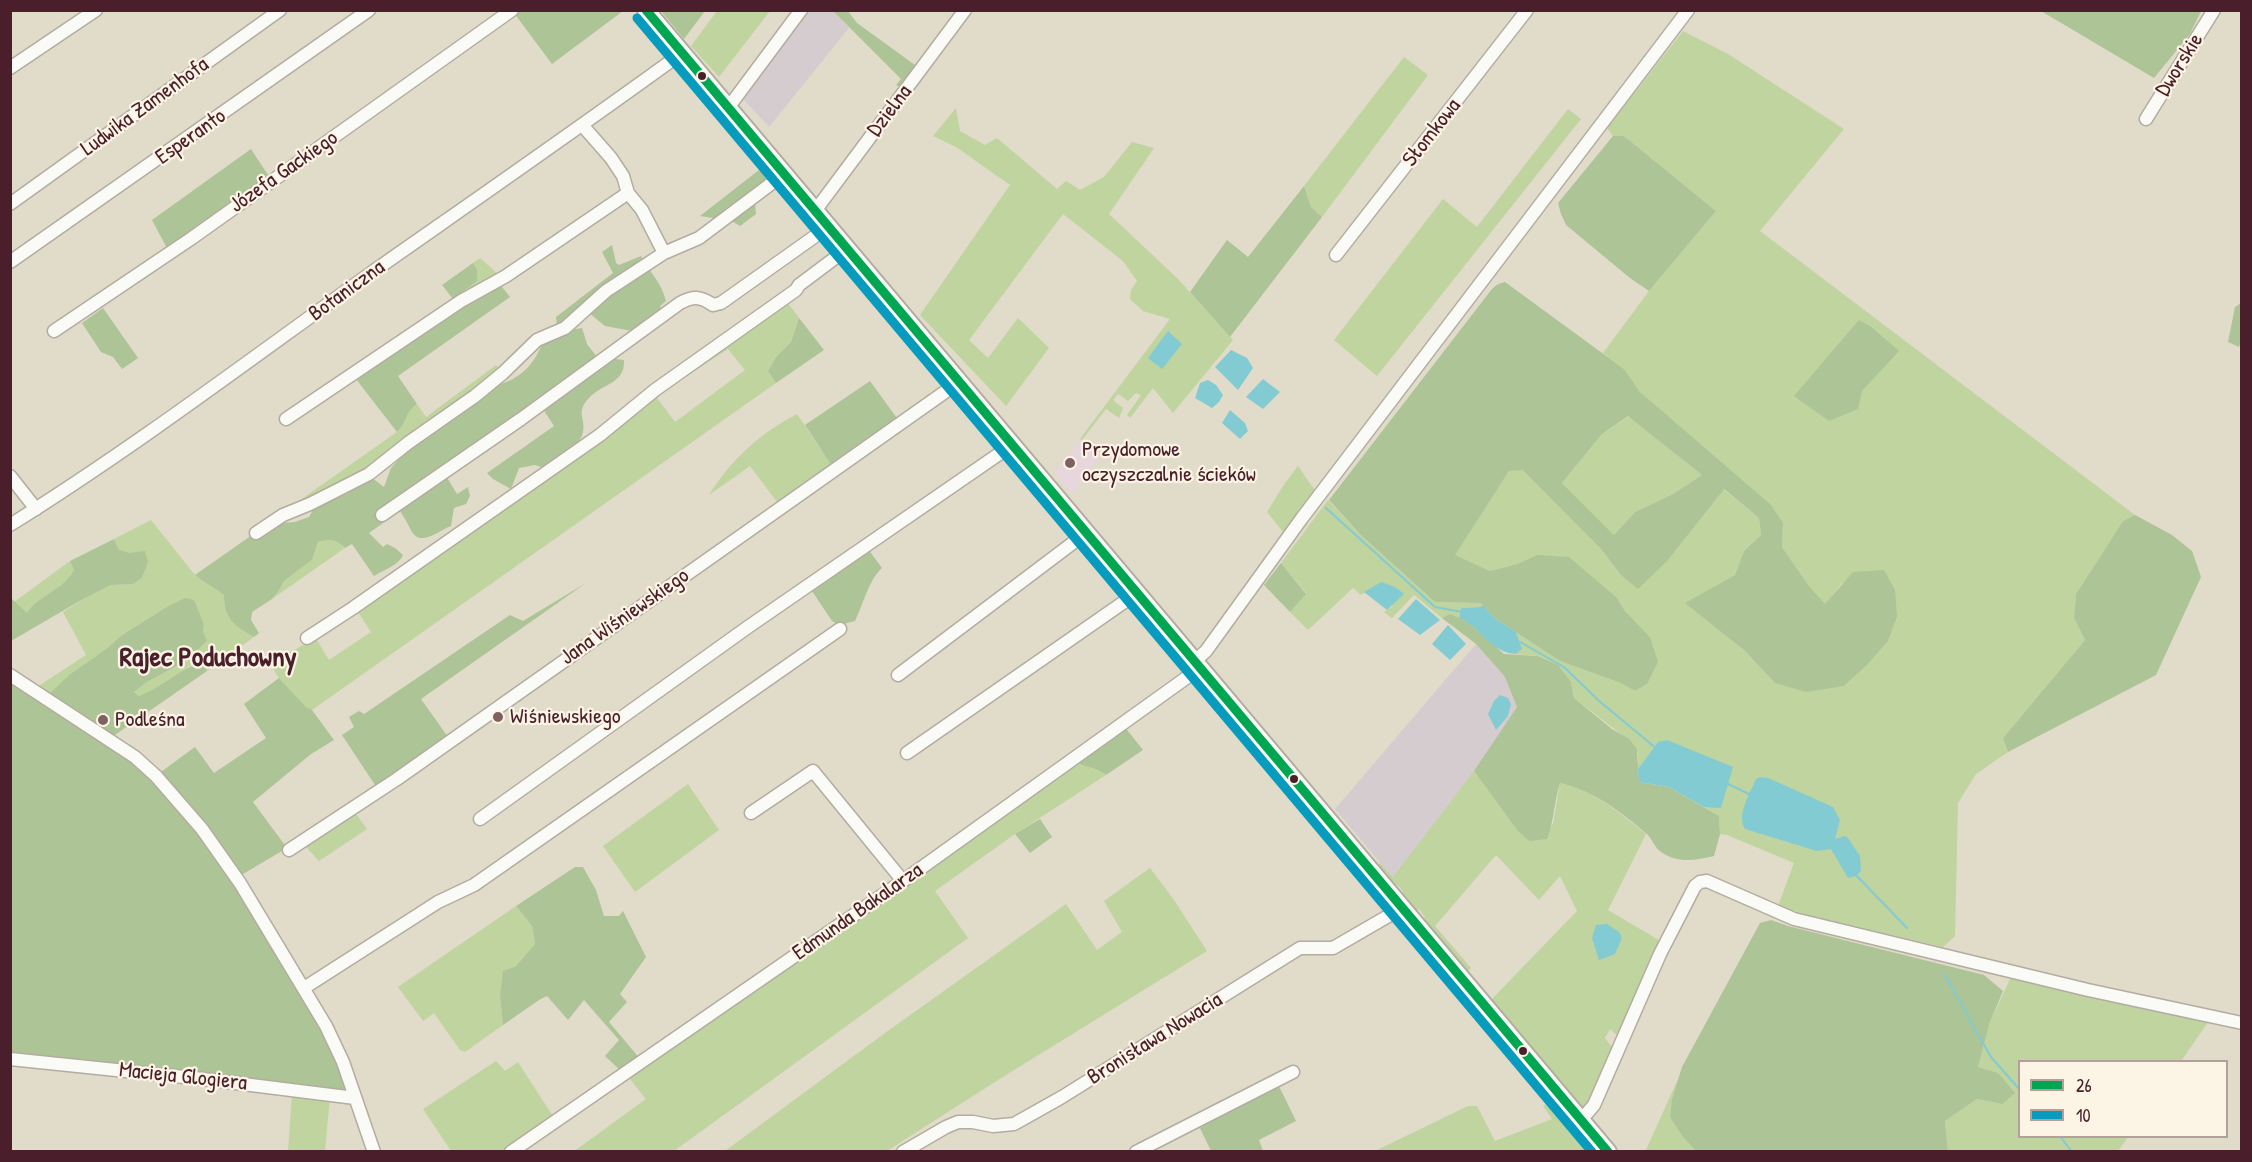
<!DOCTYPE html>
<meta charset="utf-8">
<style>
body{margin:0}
#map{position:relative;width:2252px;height:1162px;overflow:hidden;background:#e1dbc9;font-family:"Patrick Hand",sans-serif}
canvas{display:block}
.frame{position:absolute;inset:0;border:12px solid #4a1f2b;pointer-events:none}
.legend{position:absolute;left:2018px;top:1060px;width:210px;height:78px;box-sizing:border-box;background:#fcf5e5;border:2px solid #b59f9b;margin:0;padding:8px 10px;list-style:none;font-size:18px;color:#4a1f2b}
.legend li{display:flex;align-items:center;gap:12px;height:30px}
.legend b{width:30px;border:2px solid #b59f9b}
</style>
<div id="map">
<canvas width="2252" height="1162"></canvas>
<div class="frame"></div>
<ul class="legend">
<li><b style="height:8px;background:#00a651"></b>26</li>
<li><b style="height:8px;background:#079bbe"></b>10</li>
</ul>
</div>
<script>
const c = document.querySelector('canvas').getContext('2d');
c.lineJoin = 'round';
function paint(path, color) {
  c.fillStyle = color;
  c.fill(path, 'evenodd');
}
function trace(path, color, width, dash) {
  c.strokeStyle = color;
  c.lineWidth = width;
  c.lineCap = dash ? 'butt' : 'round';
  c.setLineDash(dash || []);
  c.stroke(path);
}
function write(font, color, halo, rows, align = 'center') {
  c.font = font + ' "Patrick Hand",sans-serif';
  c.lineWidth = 4.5;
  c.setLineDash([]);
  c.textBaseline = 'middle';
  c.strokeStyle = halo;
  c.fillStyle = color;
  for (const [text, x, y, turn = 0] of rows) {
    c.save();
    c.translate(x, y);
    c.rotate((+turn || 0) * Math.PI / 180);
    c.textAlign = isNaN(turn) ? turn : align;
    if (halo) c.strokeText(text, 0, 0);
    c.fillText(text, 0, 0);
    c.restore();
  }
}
const built = new Path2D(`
 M1080,439L1100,457L1072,494L1054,473Z`);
const industrial = new Path2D(`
 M808,11H833L849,28L769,127L743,99Z
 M1476,644L1505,677L1525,705L1393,878L1335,809Z`);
const green = new Path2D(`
 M717,11H770L719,77L691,46Z
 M1683,31L1728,54L1844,129L1760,231L2135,515L2123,521L2076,594L2074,618L2085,640L2003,738L2008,752L1976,774L1958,803L1955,936L1943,947L1815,917L1778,906L1794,863L1727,835L1720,834L1719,816L1704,807H1721L1658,742L1638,769C1638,764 1639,755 1637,750C1635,743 1584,706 1574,698L1571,682L1537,656L1516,654L1522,649L1516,632L1560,661L1622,683L1635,691L1647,684L1650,637L1625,611L1617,598L1537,555L1517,564L1490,571L1454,555L1509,471L1523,469L1601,549L1621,575L1668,560L1723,489L1759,518L1761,535L1744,551L1735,575L1686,603L1745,651L1775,683L1844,686L1868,664L1888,641L1897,617L1842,583L1825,605L1809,586L1782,547L1783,523L1640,392L1624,369L1603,353L1649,291L1716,211L1629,140L1623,136H1613L1607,128Z
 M1404,57L1428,75L1322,217L1311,207L1304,186Z
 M956,108L960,131L985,145L997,138L1057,189L1066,181L1080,190L1104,177L1132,142L1154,148L1109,214L1177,278L1233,340L1173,413L1153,388L1130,418L1127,415L1141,395L1136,393L1128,401L1118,394L1113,400L1123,408L1119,418L1106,409L1082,440L1080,439L1170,319L1143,311L1130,299L1131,290L1137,281L1123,261L1063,214L969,340L988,358L1018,318L1049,348L1006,406L920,315L1010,185L956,147L933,136Z
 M1568,109L1581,119L1377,376L1334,340L1443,199L1477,227Z
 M480,258L498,274L453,299L477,281V269L473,263Z
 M783,302L788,303L799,318L791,342L776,357L768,371L776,383L312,710L306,707L279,678L266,658L273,653C288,657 303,645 315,637L329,660L371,632L356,609L654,394L675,422L745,370L728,349L687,376L685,373Z
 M496,365L499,369L446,414L424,423L415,429L408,438L376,464L286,510L397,432C407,423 405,412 417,404L426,417Z
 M797,414L833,468L780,506L750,466L709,495C731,460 760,433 797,414Z
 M1629,416L1702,475L1673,494L1635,512L1614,535L1562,483L1602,434Z
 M1298,466L1316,492L1284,533L1267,512L1283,486Z
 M1328,500L1360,534L1435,602L1481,603L1483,605L1480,607L1461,608L1459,618L1450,614L1442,618L1414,595L1392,618L1384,612L1393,606L1381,582L1361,595L1353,588L1308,630L1290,612L1306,593L1281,563Z
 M151,520L195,575C204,583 214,587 224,595C224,619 234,626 254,637L207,671L203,663L192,664L154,691L139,696L134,692L147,682L184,662L207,641L203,631L204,624L194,601L165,608L122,635L106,649L69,675L49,694L37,687L86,655L63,612L83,599L111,585L133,584L142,578L148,562L119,550L114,539Z
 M326,539L336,540L345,548L272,599L280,589L284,581L312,560L318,542Z
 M70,561L74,570L70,578L27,614L14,602Z
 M1077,762L1099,769L1106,775L1015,834L935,891L968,938L674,1151L573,1152L646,1099L629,1078L831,938Z
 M1474,771L1518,830L1529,841L1553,824L1560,783C1596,792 1617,811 1646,834L1608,910L1662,942L1618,1036L1610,1029L1605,1038L1611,1046L1614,1047L1586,1109L1580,1111L1558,1085L1550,1070L1503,1018L1491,1000L1577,911L1560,876L1539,900L1496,855L1435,926L1471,968L1465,974L1421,922L1425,917L1419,909L1414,912L1398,896L1403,892L1398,885L1393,886L1377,869L1380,863L1393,877Z
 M688,784L719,830L635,892L603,846Z
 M356,814L367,829L319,861L306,847Z
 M1150,868L1174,900L1207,951L998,1080L887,1151H725L885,1033L1066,904L1097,950L1122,932L1104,901Z
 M516,906L532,926L535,944L515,967L500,996L503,1025L465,1052L460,1050L434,1013L423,1021L398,987Z
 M2011,977L2209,1021L2181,1061L2020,1062V1136L2128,1137L2118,1151H1948L1945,1121L1977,1099L2002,1104L1998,1073L1978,1067L1990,1022Z
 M496,1061L505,1071L518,1062L554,1118L504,1151H451L423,1109Z
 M1678,1079L1672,1099L1683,1137L1696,1151L1645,1152Z
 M292,1094L330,1097L325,1151L288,1152Z
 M1551,1101H1555L1564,1111L1561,1117L1565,1121L1568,1119L1596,1151L1373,1152L1468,1106H1477L1495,1141L1552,1119L1543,1106Z`);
const forest = new Path2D(`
 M518,10L623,11L552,64L514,13Z
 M661,11H705L684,39Z
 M833,11H848L857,23L915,65L902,88L896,85L901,79Z
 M2041,11H2201L2190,34L2154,78Z
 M1613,136H1623L1629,140L1716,211L1649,291L1630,278L1566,225L1561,214L1558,203Z
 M251,149L270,178L168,250L152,220Z
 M759,170L765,174L766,181L754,194L756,214L740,226L732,221L700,216Z
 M1304,186L1311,207L1322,217L1230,337L1190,292L1227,240L1248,257Z
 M612,245L616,263L619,265L641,256C650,273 661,281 666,301L661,305L658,315L632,331L605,326L583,308L557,327L556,317L613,273L602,252Z
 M473,263L477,269V281L453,299L442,285Z
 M1505,282L1624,369L1640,392L1771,505L1783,523L1782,547L1809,586L1825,604L1853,572L1884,570L1895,590L1897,617L1888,641L1868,664L1844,686L1806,692L1775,683L1745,651L1685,603L1735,575L1744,551L1761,535L1759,518L1724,489L1668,560L1638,589L1621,575L1601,549L1523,470L1509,471L1455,555L1490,571L1517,564L1537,555L1569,557L1617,598L1625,611L1650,637L1658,662L1647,684L1635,691L1621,683L1560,661L1493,617L1481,603L1435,602L1361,535L1329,500L1492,289L1498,284ZM1628,416L1702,475L1673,494L1635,512L1614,535L1562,483L1602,434Z
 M502,287L510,297L398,376L417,404C405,412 407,423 397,432L356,379L491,288Z
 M2241,303V341L2239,347L2228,342L2235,307Z
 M103,308L138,358L122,369L113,357L101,352L82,323Z
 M799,318L824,350L776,383L768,371L776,357L791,342Z
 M1859,320L1870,326L1899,351L1862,391L1858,409L1829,421L1794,396Z
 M582,328L587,344L597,357L624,360C625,384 603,383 589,398C575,412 586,419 583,432C580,448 554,460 541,467L535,465L519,468L511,489L493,479L487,473L554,426L543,409L446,476L457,494L468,487L470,496L466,504L454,508L451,526C440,530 421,547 412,532C408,525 405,518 400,511L369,533L383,547L387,544L395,548L403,555C399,565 384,570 374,576L352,544L345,548C337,540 330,538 318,542L312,560L284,581L280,589L272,599L252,612L251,620L259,633L254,637C234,626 224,619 224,595C214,587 204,583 195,575L252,535L279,523L295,522L309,517L314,508L330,496L339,497L347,494L348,491L371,477L384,487L391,468L408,449V438C423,419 446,417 467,405C478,400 488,391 498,385C503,383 507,382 511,380C528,371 536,359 543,342L569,330Z
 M870,381L899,421L833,468L805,425Z
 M2135,515L2172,535L2192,551L2201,577L2156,675L2008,752L2003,738L2085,640L2074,618L2076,594L2123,521Z
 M114,539L119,550L129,553L145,551L148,562L142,578L133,584L111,585L83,599L11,641V598L27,613C39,595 65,589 74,570L70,561Z
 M868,549L882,568C868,581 864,603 855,621L840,625L832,621L810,588Z
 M1281,563L1306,594L1290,612L1264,585Z
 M586,583L421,699L448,737L377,788L342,735L354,727L349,717L359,711L364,714L510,615L523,621Z
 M185,598L194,600L204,624L203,631L207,641L184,662L147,682L134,692L139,696C163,688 183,665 203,663L207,671L112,737L49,694L69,675L106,649L122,635L165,608Z
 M1450,614L1467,621L1504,654L1537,656L1558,665L1571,682L1574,698L1612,729L1629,739L1637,749L1639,782L1669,787L1719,816L1720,834L1714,856C1696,860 1678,864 1661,852C1655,848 1652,839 1647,834C1619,811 1596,792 1560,783C1554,802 1554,821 1547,839L1529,841L1518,831L1474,771L1517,707L1505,677L1476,644L1442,618Z
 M279,678L306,707L312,710L334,740L311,754L253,802L287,848L243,874L240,873C215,838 191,802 158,774L195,747L214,773L266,738L244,704Z
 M10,680L106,742L168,793L227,872L324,1033L345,1082V1092L11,1055Z
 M1124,726L1143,750L1106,775C1097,767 1087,768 1077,762Z
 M1040,819L1052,837L1030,853L1015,834Z
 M575,867H583L596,890L604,916H619L623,911L646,957L620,994L627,1002L609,1022L641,1060L622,1072L605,1056L619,1040L584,1000L568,1020L547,996L539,1000L503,1025L500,996L503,971L515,967L535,944L532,926L516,906Z
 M1771,920L1788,926L1984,975L2003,991L1990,1022L1978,1067L1998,1073L2015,1093L2002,1104L1977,1099L1945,1121L1948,1151H1696L1683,1137L1670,1117L1672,1099L1682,1067L1760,923Z
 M1277,1082L1296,1121L1259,1140L1263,1151H1211L1200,1128Z`);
const water = new Path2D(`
 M1168,331L1182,344L1162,369L1148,358Z
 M1231,350L1247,358L1253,368L1238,390L1215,367Z
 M1263,379L1280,392L1263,409L1246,397Z
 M1208,380L1216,385L1223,395L1219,402L1212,408L1195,398L1200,383Z
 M1230,410L1245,423L1248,431L1240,439L1222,423Z
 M1381,582L1395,587L1404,594L1387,610L1364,592Z
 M1416,599L1440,620L1420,635L1398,619Z
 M1483,605L1493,617L1516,632L1522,649L1516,654C1490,653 1481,626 1459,618L1461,608L1480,607Z
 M1448,625L1466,644L1450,660L1432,644Z
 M1500,695L1508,698L1511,704L1508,716L1496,730L1488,714L1494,701Z
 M1667,740L1733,767L1721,808L1704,807L1669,787L1639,782L1638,769L1658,742Z
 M1760,777L1768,778L1833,807L1840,820L1835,839L1845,836L1848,838L1860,856L1861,871L1856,876L1848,878L1831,849L1817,851L1745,829C1736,815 1750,794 1756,779Z
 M1607,924L1619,932L1622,938L1615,954L1599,960L1592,938L1596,925Z`);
const stream = new Path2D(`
 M1326,508L1435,607L1462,612
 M1520,642L1564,667L1598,700L1657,749
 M1726,783L1751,795
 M1855,874L1907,928
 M1944,974L1991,1057L2020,1090
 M2060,1136L2072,1152`);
const minor = new Path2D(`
 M10,68L96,10
 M728,108L801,10
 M2146,119L2214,10
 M583,126L611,158L623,176L628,193L642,210L664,253
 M10,204L280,10
 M815,211L965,10
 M1336,255L1527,10
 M10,262L369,10
 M54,331L192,238L512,10
 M286,419L461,301L506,276L628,193
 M10,476L36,509
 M382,515L521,419L680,303C693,296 700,296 713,305L721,303L828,227
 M10,525C135,447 252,358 371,273C475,200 579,128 682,53
 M256,533L283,515L310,504L369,474L408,443L475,396L503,373L537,340L565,328L606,291L664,253L699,238L784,174
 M307,638L353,608L600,435L655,390L796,290L799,285L847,249
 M1195,661L1206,651L1302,518L1688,10
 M10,675L135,757L156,776L202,829L240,883L326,1026L343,1062L374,1152
 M898,675L1086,533
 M907,753L1137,593
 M751,813L813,771L903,881
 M480,819L748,627L1012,445
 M289,850L397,779L959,382
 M304,988L438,902L474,885L840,629
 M10,1059L203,1079L355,1098
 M1581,1120L1594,1105L1660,954L1695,886L1700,882L1707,881L1794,919L2088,990L2242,1023
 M511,1152L903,881L1200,668
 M903,1152L946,1127L958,1122H973L993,1126L1014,1124L1062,1097L1300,948H1333L1402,908
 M1136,1152L1293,1072`);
const major = new Path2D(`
 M646,10L1608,1152`);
const bus1 = new Path2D(`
 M646,10L1608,1152`);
const bus2 = new Path2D(`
 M637,18L1592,1152`);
const markers = [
 [702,76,5,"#4a1f2b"],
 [1070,463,6,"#7f6162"],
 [498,717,6,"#7f6162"],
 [103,720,6,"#7f6162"],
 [1294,779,5,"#4a1f2b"],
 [1523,1051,5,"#4a1f2b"]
];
const streetNames = [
 ["Dworskie",2180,65,-58],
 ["Ludwika Zamenhofa",145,107,-36],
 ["Dzielna",890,111,-53],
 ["Słomkowa",1432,133,-52],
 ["Esperanto",191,137,-35],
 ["Józefa Gackiego",284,172,-35],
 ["Botaniczna",347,291,-36],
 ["Jana Wiśniewskiego",625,617,-35],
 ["Edmunda Bakalarza",858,912,-35],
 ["Bronisława Nowacia",1155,1039,-32],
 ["Macieja Glogiera",183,1077,6]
];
const poiNames = [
 ["Przydomowe",1082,450],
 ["oczyszczalnie ścieków",1082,475],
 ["Wiśniewskiego",510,717],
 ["Podleśna",115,720]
];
const districtNames = [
 ["Rajec Poduchowny",208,659]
];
paint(built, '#e7d6db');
paint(industrial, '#d5ccd0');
paint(green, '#bfd49f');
paint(forest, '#adc496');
paint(water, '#83cbd2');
trace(stream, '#83cbd2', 2);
trace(minor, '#b3aca1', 15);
trace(major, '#b3aca1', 20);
trace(minor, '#fafaf7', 12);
trace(major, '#fafaf7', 16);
trace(bus1, '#00a651', 9);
trace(bus2, '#079bbe', 9);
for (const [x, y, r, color] of markers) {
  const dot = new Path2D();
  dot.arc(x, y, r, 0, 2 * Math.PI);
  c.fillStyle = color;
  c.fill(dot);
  trace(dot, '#fcf5e5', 2);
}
write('22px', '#4a1f2b', '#fcf5e5', streetNames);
write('22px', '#4a1f2b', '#fcf5e5', poiNames, 'left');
write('bold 28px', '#4a1f2b', '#fcf5e5', districtNames);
</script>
